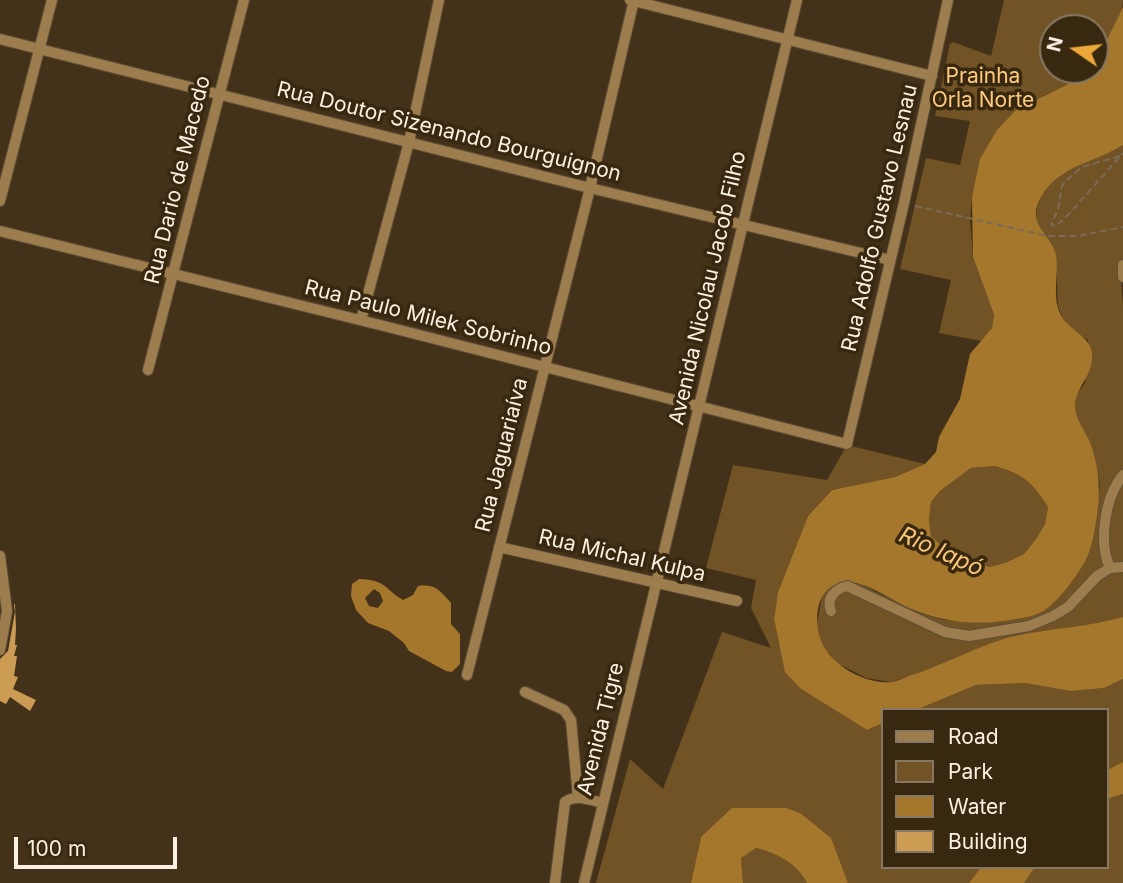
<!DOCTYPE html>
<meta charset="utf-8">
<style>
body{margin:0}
#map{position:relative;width:1123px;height:883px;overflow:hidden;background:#433219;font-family:Inter,sans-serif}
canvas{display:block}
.legend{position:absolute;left:881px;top:708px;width:228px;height:161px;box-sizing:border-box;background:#38280f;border:2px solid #867863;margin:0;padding:9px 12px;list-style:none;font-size:21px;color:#fbf0e1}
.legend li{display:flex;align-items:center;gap:14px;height:35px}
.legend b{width:35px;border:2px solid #867863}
.north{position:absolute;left:1039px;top:14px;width:70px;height:70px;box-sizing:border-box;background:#38280f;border:2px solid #867863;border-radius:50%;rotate:284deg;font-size:19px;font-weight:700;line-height:28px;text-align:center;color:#fbf0e1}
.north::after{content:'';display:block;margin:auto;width:24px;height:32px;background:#eca93a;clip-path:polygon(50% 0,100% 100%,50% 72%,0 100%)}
.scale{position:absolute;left:14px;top:837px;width:163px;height:32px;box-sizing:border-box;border:4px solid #fbf0e1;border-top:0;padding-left:9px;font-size:21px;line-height:24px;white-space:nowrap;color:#fbf0e1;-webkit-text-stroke:5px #38280f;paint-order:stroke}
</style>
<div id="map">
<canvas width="1123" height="883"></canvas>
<ul class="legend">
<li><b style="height:9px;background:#9d7d4e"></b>Road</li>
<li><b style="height:19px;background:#715326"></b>Park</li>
<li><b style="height:19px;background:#a5772d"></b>Water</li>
<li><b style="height:19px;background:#cc9b54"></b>Building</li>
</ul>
<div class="north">N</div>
<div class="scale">100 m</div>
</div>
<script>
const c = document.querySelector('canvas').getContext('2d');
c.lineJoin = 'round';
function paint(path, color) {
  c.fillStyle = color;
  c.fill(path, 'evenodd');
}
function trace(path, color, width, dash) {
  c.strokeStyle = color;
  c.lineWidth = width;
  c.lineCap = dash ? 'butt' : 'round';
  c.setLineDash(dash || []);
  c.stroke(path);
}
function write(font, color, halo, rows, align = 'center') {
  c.font = font + ' Inter,sans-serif';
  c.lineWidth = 7;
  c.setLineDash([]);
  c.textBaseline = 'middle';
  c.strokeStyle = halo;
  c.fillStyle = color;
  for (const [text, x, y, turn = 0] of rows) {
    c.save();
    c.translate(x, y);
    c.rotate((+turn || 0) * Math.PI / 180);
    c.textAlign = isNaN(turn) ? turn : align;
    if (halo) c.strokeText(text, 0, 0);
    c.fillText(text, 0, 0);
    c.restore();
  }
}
const green = new Path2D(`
 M1004,0H1123C1123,21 1106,46 1095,64V28H1053V70H1088L1070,83L1043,96L972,197L970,219L973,257L994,315L992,328L982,341L939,333L951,280L900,269L926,158L960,165L970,121L935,116L950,44L953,42L991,56Z
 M1123,145V259L1120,266L1123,306V617L1101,624L1017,635L937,668L891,682L866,678L837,663L821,644L817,625L822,595L830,587L840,583L861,584L914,611L944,620L1041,613L1073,580L1088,555L1094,533L1100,484L1094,454L1075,411V396L1085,383L1088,340C1046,315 1061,297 1056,257C1054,246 1045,239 1040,229C1031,214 1040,193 1052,181C1071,162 1101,159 1123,145Z
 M847,445L925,464L895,477L832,490L808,516L778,592L774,619L779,643L801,689L867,730L883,723V867H981L969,883H848L830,838L701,837L691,883H596L630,759L663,789L722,632L771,648L751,608L756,580L706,568L733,465L827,480Z
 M995,466C1024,475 1031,481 1048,507L1045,524L1036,539L1024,554L1005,563L989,567L946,550L931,536L929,520L931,502L940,491L971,468Z
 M1123,679V762L1107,770V710H916L976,685L1024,683L1071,691L1104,688Z
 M1123,794V883H1024L1035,867H1107V799Z
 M755,848C777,854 796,862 807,883H743L741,858Z`);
const water = new Path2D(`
 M1123,7V145C1095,163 1059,165 1041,197C1025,225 1051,233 1056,255C1059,272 1053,292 1058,308C1064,330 1090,334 1092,353C1094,376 1074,388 1075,407C1076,418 1084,430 1089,440C1099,464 1101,489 1097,515C1095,528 1093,543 1088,555C1081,572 1056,605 1040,613C1031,617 1020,618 1011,620C978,625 950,623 919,612C899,606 879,589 860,584C825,575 812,604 819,634C825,662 863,685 892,682C897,681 904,678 909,676C945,665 982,643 1019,635C1054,628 1089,627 1123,617V679L1104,688L1071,691L1024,683L976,685L916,710H883V723L867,730L801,689L785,672L774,619L778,592L808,516L832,490L895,477L925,464L936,452L939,437L960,399L970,354L992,328L994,315L973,257L972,197L980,159L997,130L1016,110L1070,83L1088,70H1095C1095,61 1118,19 1123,7ZM995,466C1024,475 1031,481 1048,507L1045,524L1036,539L1024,554L1005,563L989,567L946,550L931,536L929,520L931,502L940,491L971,468Z
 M359,579C387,580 383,588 403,600L413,595L418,586C436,584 439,590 451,603V624L460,634V664L452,672L446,671L409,651L404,643L389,631L368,623L356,610L351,596L352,584ZM374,589L380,593L383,601L378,608L369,606L365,598Z
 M1123,762V794L1107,799V770Z
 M732,808H786L800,813L831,838L848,883H807C796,862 777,854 756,848L741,858L743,883H691L701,837Z
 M981,867H1035L1024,883H969Z`);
const building = new Path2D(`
 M14,604H15L16,628L15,645H17L14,656H17L14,676L18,677L13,689L36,700L30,711L10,697L6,704L0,701V659L8,651L15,612Z`);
const path = new Path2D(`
 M1120,156L1082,167L1067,180L1062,186L1058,209L1051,225L1056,226L1070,213L1123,153
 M915,206L1048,236H1078L1123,227`);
const minor = new Path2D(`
 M630,0L932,76
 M0,39L590,188L890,260
 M0,201L52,0
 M0,231L384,326L847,444L904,203L948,0
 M1123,265V277
 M361,320L409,142L439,0
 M148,370L244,0
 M499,547L737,601
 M0,556L7,611L0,650
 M1110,568C1098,542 1105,497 1123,475
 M831,611C826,598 835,589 847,586L945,632L969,636L1029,626L1053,616L1068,607L1097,576L1110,568L1123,567
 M467,675L590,188L634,0
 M525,692L564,710L571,720L578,798
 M555,883L565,802C576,794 590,800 603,803
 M584,883L797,0`);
const parkNames = [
 ["Prainha",983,77],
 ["Orla Norte",983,101]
];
const streetNames = [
 ["Rua Doutor Sizenando Bourguignon",449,132,14],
 ["Rua Dario de Macedo",178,180,-76],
 ["Rua Adolfo Gustavo Lesnau",880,218,-77],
 ["Avenida Nicolau Jacob Filho",708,288,-77],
 ["Rua Paulo Milek Sobrinho",428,318,14],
 ["Rua Jaguariaíva",502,455,-76],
 ["Rua Michal Kulpa",622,556,13],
 ["Avenida Tigre",601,729,-76]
];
const waterNames = [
 ["Rio Iapó",941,552,24]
];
paint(green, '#715326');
paint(water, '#a5772d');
paint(building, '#cc9b54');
trace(minor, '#605039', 12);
trace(path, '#7b6b55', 2, [7, 3.5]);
trace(minor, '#9d7d4e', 10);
write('21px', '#feca80', '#38280f', parkNames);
write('21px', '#fbf0e1', '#38280f', streetNames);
write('italic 23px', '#f9c57b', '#38280f', waterNames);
</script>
